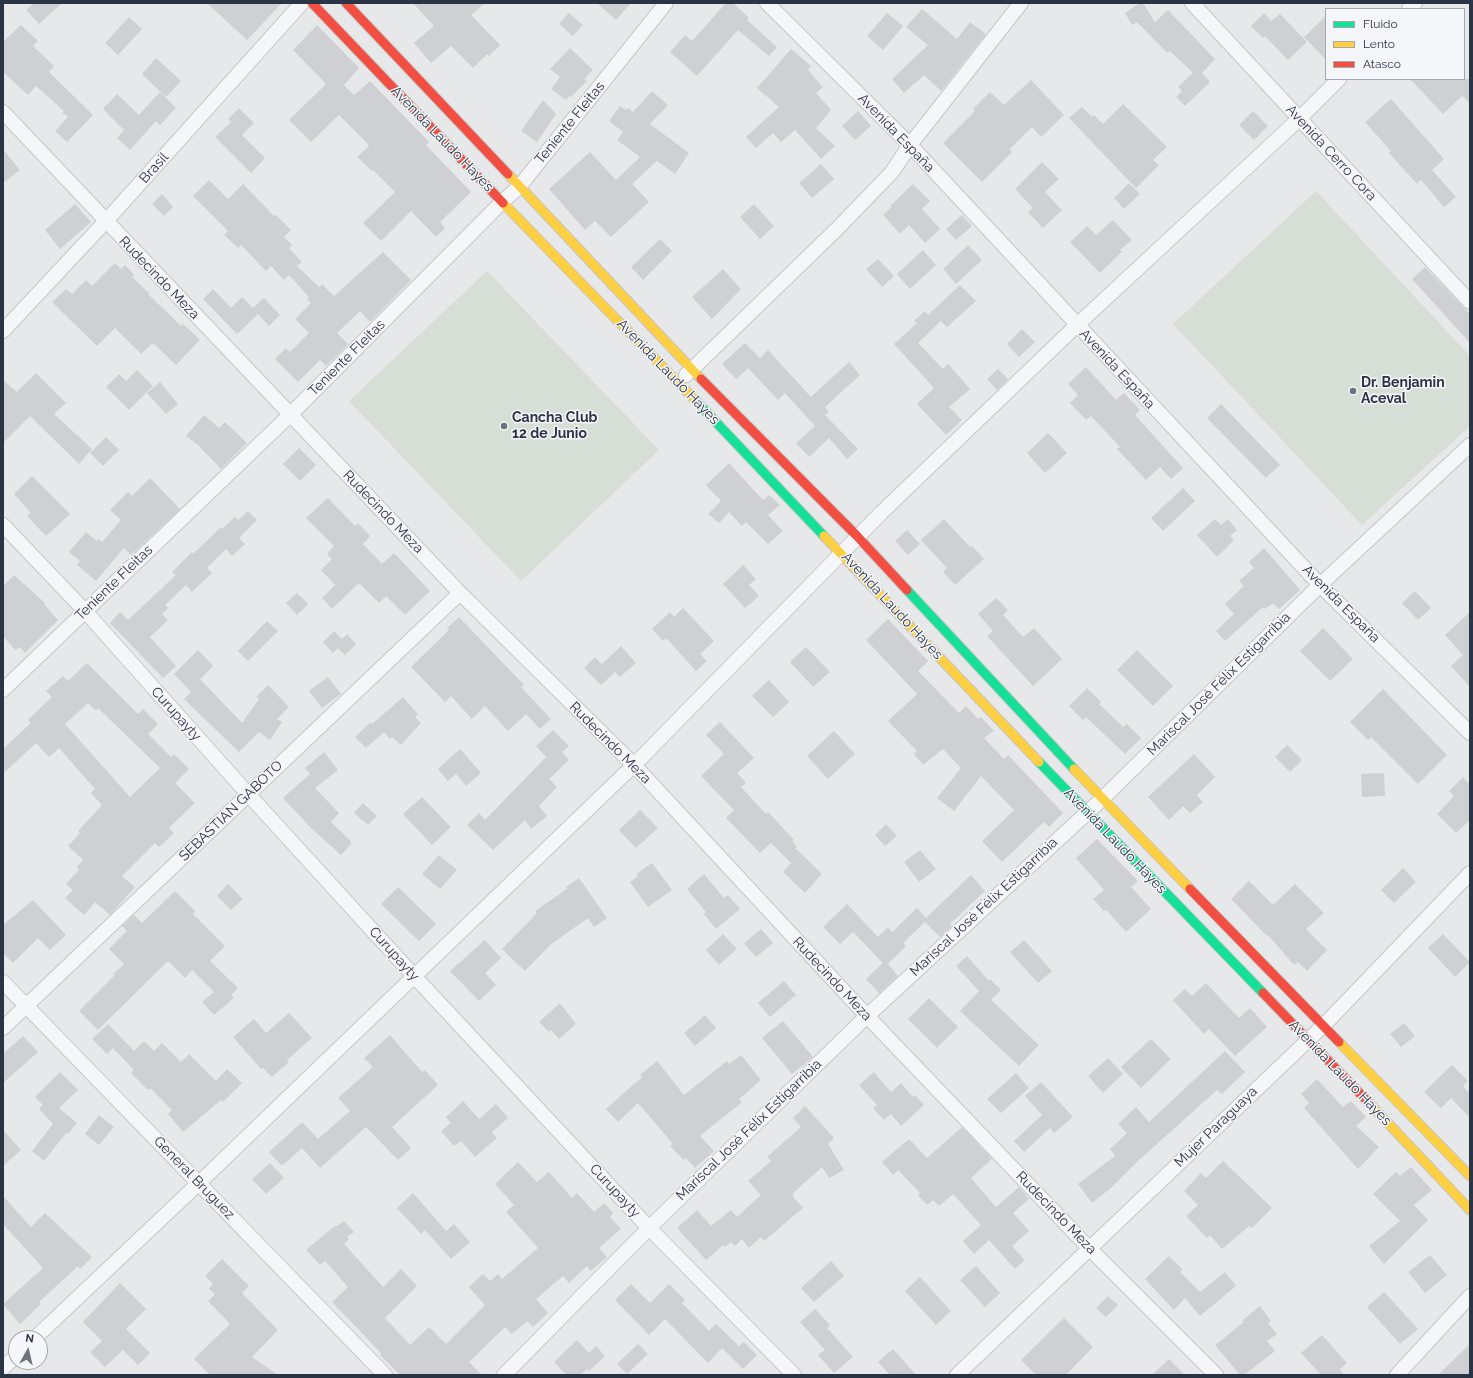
<!DOCTYPE html>
<meta charset="utf-8">
<style>
body{margin:0}
#map{position:relative;width:1473px;height:1378px;overflow:hidden;background:#e6e8ea;font-family:Raleway,sans-serif}
canvas{display:block}
.frame{position:absolute;inset:0;border:4px solid #2b3445;pointer-events:none}
.legend{position:absolute;left:1325px;top:8px;width:140px;height:72px;box-sizing:border-box;background:#f4f6f9;border:1px solid #a4a8b1;margin:0;padding:5px 7px;list-style:none;font-size:12px;color:#2b3445}
.legend li{display:flex;align-items:center;gap:8px;height:20px}
.legend b{width:20px;border:1px solid #a4a8b1}
.north{position:absolute;left:8px;top:1330px;width:40px;height:40px;box-sizing:border-box;background:#f4f6f9;border:1px solid #a4a8b1;border-radius:50%;rotate:8deg;font-size:11px;font-weight:700;line-height:16px;text-align:center;color:#2b3445}
.north::after{content:'';display:block;margin:auto;width:14px;height:18px;background:#6c737f;clip-path:polygon(50% 0,100% 100%,50% 72%,0 100%)}
</style>
<div id="map">
<canvas width="1473" height="1378"></canvas>
<div class="frame"></div>
<ul class="legend">
<li><b style="height:5px;background:#16e098"></b>Fluido</li>
<li><b style="height:5px;background:#ffcf43"></b>Lento</li>
<li><b style="height:5px;background:#f24e42"></b>Atasco</li>
</ul>
<div class="north">N</div>
</div>
<script>
const c = document.querySelector('canvas').getContext('2d');
c.lineJoin = 'round';
function paint(path, color) {
  c.fillStyle = color;
  c.fill(path, 'evenodd');
}
function trace(path, color, width, dash) {
  c.strokeStyle = color;
  c.lineWidth = width;
  c.lineCap = dash ? 'butt' : 'round';
  c.setLineDash(dash || []);
  c.stroke(path);
}
function write(font, color, halo, rows, align = 'center') {
  c.font = font + ' Raleway,sans-serif';
  c.lineWidth = 3;
  c.setLineDash([]);
  c.textBaseline = 'middle';
  c.strokeStyle = halo;
  c.fillStyle = color;
  for (const [text, x, y, turn = 0] of rows) {
    c.save();
    c.translate(x, y);
    c.rotate((+turn || 0) * Math.PI / 180);
    c.textAlign = isNaN(turn) ? turn : align;
    if (halo) c.strokeText(text, 0, 0);
    c.fillText(text, 0, 0);
    c.restore();
  }
}
const green = new Path2D(`
 M1316,191L1470,356V426L1362,525L1173,324Z
 M487,271L659,450L521,581L349,401Z`);
const building = new Path2D(`
 M34,3H62L39,24L26,10Z
 M207,3H282L247,40Z
 M413,3H485L471,15L500,45L489,56L487,54L473,68L451,46L431,63L414,43L434,26Z
 M597,3H631L616,20Z
 M726,3H733L749,18L747,20L777,47L769,56L738,30L697,76L670,52L685,35L692,41Z
 M1140,3H1143L1155,22L1168,10L1215,59L1202,73L1210,82L1185,106L1176,97L1182,91L1178,87L1193,73L1170,51L1167,53L1137,22L1132,25L1125,13Z
 M922,9L957,39L970,22L986,34L941,91L924,75L904,93L892,79L928,45L906,27Z
 M569,13L583,25L573,36L559,24Z
 M887,13L903,26L883,50L867,36Z
 M1264,13L1271,21L1280,14L1307,42L1288,60L1265,36L1263,38L1251,26Z
 M1326,16V60L1304,37Z
 M129,17L142,29L118,55L105,43Z
 M21,25L38,41L33,46L54,66L49,72L93,115L67,142L55,131L68,117L62,112L64,111L36,86L28,95L3,72V42Z
 M317,25L359,68L344,85L354,95L370,81L429,142L426,145L471,192L440,222L445,228L436,237L411,211L381,241L363,223L395,192L373,170L372,171L357,157L369,146L367,143L339,115L311,142L289,120L326,84L293,50Z
 M570,48L593,70L584,79L587,81L571,97L569,96L566,100L551,89L560,77L550,69Z
 M791,49L811,66L808,70L823,87L816,93L831,110L816,128L835,146L821,159L795,130L781,142L773,133L756,148L746,137L779,107L757,88Z
 M156,58L181,81L166,97L142,74Z
 M1410,79H1470V103L1462,96L1443,114Z
 M1031,80L1064,115L1041,137L1032,127L1010,149L1012,152L982,182L943,143L975,111L973,109L990,92L1004,105Z
 M652,91L668,105L650,124L689,153L675,174L657,161L632,184L649,202L611,237L595,221L585,230L549,189L590,152L616,180L640,157L617,140L623,132L609,121L620,106L626,110L628,108L633,112Z
 M160,92L176,108L160,125L156,121L130,150L117,138L124,130L103,109L117,94L139,115Z
 M1391,99L1444,159L1432,170L1456,197L1444,207L1421,180L1417,184L1389,153L1391,151L1365,122Z
 M543,100L556,114L537,142L521,131Z
 M1123,104L1167,147L1153,160L1159,165L1136,188L1069,118L1082,107L1092,117L1094,115L1103,124Z
 M239,108L254,123L242,135L265,158L251,173L215,137L231,122L228,119Z
 M858,111L871,126L855,140L842,126Z
 M1253,111L1268,126L1254,140L1239,125Z
 M3,149L20,170L3,183Z
 M1042,162L1059,179L1045,192L1062,210L1043,228L1028,212L1033,208L1015,189Z
 M821,164L834,179L812,198L799,183Z
 M209,180L228,199L243,184L274,216L276,215L291,230L284,237L292,245L289,248L302,262L297,266L319,287L322,284L334,296L383,252L411,280L370,322L360,311L337,333L348,344L326,366L320,360L298,382L275,359L286,348L290,352L309,333L295,319L311,303L307,299L309,297L289,275L284,280L271,266L266,271L241,245L238,248L224,235L228,231L193,196Z
 M1129,183L1140,194L1124,209L1114,198Z
 M913,184L930,201L922,209L940,229L925,243L909,225L900,234L883,215L892,207L890,206Z
 M162,194L173,207L164,216L152,204Z
 M75,204L91,222L60,249L45,230Z
 M754,204L774,226L760,239L740,217Z
 M962,215L972,226L956,240L946,229Z
 M1113,220L1132,240L1120,250L1122,252L1100,273L1070,242L1087,226L1096,235Z
 M660,239L672,251L643,280L631,267Z
 M968,245L982,260L956,284L943,269Z
 M923,250L936,265L910,289L897,274Z
 M878,259L894,276L882,287L866,269Z
 M115,263L121,269L125,265L134,275L132,277L149,293L148,294L181,326L183,324L200,340L176,365L153,343L141,354L115,328L97,346L52,302L66,289L72,294L86,280L92,286Z
 M1425,267L1470,314V343L1412,279Z
 M723,269L741,289L712,319L692,297Z
 M960,285L976,301L947,327L941,321L918,343L943,369L948,364L970,389L949,407L962,420L946,435L917,404L934,388L894,344L917,323L914,321L925,311L928,315Z
 M213,289L231,308L242,297L253,308L264,298L280,315L269,326L258,314L237,334L203,299Z
 M1022,329L1035,342L1019,357L1007,344Z
 M745,343L760,358L768,350L811,397L849,362L860,375L825,407L829,412L825,415L858,449L847,459L829,438L809,457L796,443L815,426L785,393L778,400L748,368L736,379L722,364Z
 M1086,367L1116,400L1124,393L1140,410L1135,415L1183,468L1171,479L1160,467L1146,480L1117,449L1120,447L1091,416L1086,420L1070,403L1078,395L1068,384Z
 M998,369L1008,379L997,390L987,379Z
 M137,370L153,386L129,410L106,387L119,374L126,381Z
 M36,373L66,403L54,414L92,449L79,464L30,416L3,443V380L17,392Z
 M160,382L178,404L166,414L147,393Z
 M1221,404L1280,465L1266,478L1207,418Z
 M204,415L219,428L225,422L247,443L221,469L197,444L186,436Z
 M1048,433L1067,453L1045,473L1027,453Z
 M106,437L119,450L103,466L90,453Z
 M299,448L316,465L300,481L283,464Z
 M729,463L763,500L769,495L780,505L768,515L783,531L768,544L746,522L742,526L729,512L719,523L708,514L721,501L706,485Z
 M32,476L70,514L46,536L27,516L31,513L14,494Z
 M150,478L180,509L131,555L124,548L96,581L77,565L80,561L69,552L86,532L97,541L99,539L102,542L121,520L110,510L128,492L132,496Z
 M1183,488L1195,501L1163,531L1151,518Z
 M328,498L355,526L358,523L370,536L363,544L382,564L394,553L430,591L405,615L386,596L379,603L359,583L332,609L322,598L335,585L321,570L332,559L327,554L334,546L306,518Z
 M248,511L257,520L239,538L245,544L232,556L226,549L207,568L212,573L192,592L186,585L165,605L168,608L162,614L168,620L150,637L176,666L163,678L110,623L120,612L128,620L176,575L172,572L192,552L193,554L221,527L222,529L235,517L238,520Z
 M944,519L970,547L972,546L984,559L955,585L943,572L947,568L921,540Z
 M1215,519L1221,525L1228,519L1237,530L1230,536L1234,540L1217,557L1197,535Z
 M907,530L920,544L908,555L895,541Z
 M1264,548L1300,590L1279,609L1273,603L1265,609L1263,607L1225,641L1216,631L1234,614L1225,604L1244,586L1239,581L1254,568L1249,562Z
 M743,565L756,579L749,585L759,596L745,608L723,584Z
 M14,575L45,603L44,604L58,620L25,653L20,647L15,650L3,636V586Z
 M1415,591L1431,608L1418,620L1402,603Z
 M297,593L308,604L297,615L286,603Z
 M996,598L1008,610L1003,615L1023,637L1034,628L1062,659L1033,686L987,636L993,631L978,614Z
 M683,608L714,641L700,654L707,661L696,671L666,638L663,641L652,629L670,612L674,617Z
 M1470,612V687L1451,666L1463,655L1445,635Z
 M459,617L524,685L521,687L551,719L540,729L526,714L508,731L485,706L472,719L451,696L445,702L411,667L449,630L447,628Z
 M888,619L928,661L918,671L959,713L966,706L978,719L981,717L994,731L984,738L1004,759L1008,755L1063,813L1049,827L1044,822L1002,862L982,841L1014,810L981,776L954,811L937,798L961,768L943,749L923,765L914,754L917,751L888,721L917,694L866,640Z
 M267,621L278,631L248,661L238,651Z
 M1323,628L1353,659L1330,681L1300,651Z
 M334,631L342,639L347,634L356,644L345,655L338,648L333,653L323,642Z
 M621,646L636,663L620,677L615,672L601,685L584,668L595,657L602,664Z
 M806,647L830,672L813,687L790,662Z
 M198,650L213,666L200,679L242,723L259,699L256,697L268,685L289,707L277,719L282,722L270,740L259,732L239,752L184,699L191,692L174,674Z
 M1137,650L1173,686L1153,706L1117,670Z
 M87,663L138,714L143,709L158,724L148,734L171,757L174,754L189,769L175,783L195,803L169,828L174,833L159,847L155,843L122,876L135,887L110,915L95,902L84,915L65,898L73,890L66,884L79,870L77,867L83,860L68,846L80,833L78,831L102,805L91,793L95,789L59,748L49,757L36,743L3,774V749L31,723L28,720L52,697L46,691L63,676L68,681ZM88,703L96,711L98,708L160,768L130,797L65,724Z
 M328,677L341,694L322,708L309,691Z
 M769,680L789,702L773,717L752,696Z
 M1087,688L1101,702L1099,704L1123,727L1127,724L1141,738L1125,754L1086,717L1083,720L1069,706Z
 M1383,689L1447,755L1418,784L1371,737L1368,740L1350,722Z
 M403,697L418,714L415,717L421,723L401,745L392,737L390,739L384,732L366,748L355,737L371,722L372,724Z
 M720,722L754,758L737,773L746,783L741,787L766,814L768,812L794,840L792,841L797,847L795,848L822,874L805,893L783,872L791,863L771,843L760,853L726,818L734,810L701,776L724,754L706,735Z
 M553,730L569,746L562,752L569,760L549,779L557,787L539,806L547,816L531,829L525,820L493,850L467,825L479,813L485,820L546,757L536,746Z
 M834,731L855,754L828,779L807,756Z
 M1287,745L1302,760L1290,772L1275,757Z
 M460,749L481,773L466,786L456,774L448,781L438,769Z
 M324,752L338,770L315,788L339,813L331,822L351,841V844L341,855L312,829L283,798L310,774L305,768Z
 M1194,754L1215,777L1197,795L1203,802L1190,813L1183,806L1169,820L1148,797Z
 M1384,773L1385,796L1362,797L1361,774Z
 M1463,777L1468,783L1470,781V820L1456,833L1437,814L1454,796L1449,791Z
 M422,797L451,827L432,845L403,814Z
 M363,803L377,816L368,825L354,813Z
 M640,810L658,828L636,848L619,830Z
 M886,824L897,836L885,846L875,835Z
 M1097,839L1138,881L1131,887L1151,909L1126,932L1106,910L1104,911L1093,899L1104,890L1076,858Z
 M920,850L936,869L919,882L904,862Z
 M439,855L457,870L440,889L422,874Z
 M652,863L672,890L648,907L630,882L638,876L636,874Z
 M1403,868L1416,882L1394,903L1381,890Z
 M704,874L724,898L728,895L740,909L716,929L704,914L706,912L687,889Z
 M971,875L985,891L950,924L952,926L940,937L925,922L903,943L906,946L888,964L898,976L879,993L866,979L883,963L853,932L840,944L823,927L847,904L878,937L888,927L892,932L917,908L926,918Z
 M579,878L607,918L594,927L588,918L550,945L525,971L502,949L537,913L535,911L567,889L566,887Z
 M1249,881L1273,905L1295,884L1324,913L1306,929L1327,950L1307,971L1298,962L1294,965L1268,935L1267,936L1231,899Z
 M228,884L243,899L231,910L217,896Z
 M398,887L436,924L419,941L381,904Z
 M175,891L195,911L193,914L225,946L210,961L238,988L231,995L234,998L214,1015L202,1002L214,992L192,970L185,978L168,961L98,1030L79,1011L115,975L113,974L124,964L109,949L127,931L122,926L134,915L142,923Z
 M33,900L66,935L50,950L38,938L13,963L3,953V925Z
 M761,929L773,943L756,957L744,943Z
 M723,934L737,949L719,965L706,950Z
 M1443,934L1470,962L1455,977L1428,948Z
 M485,940L501,958L485,973L496,985L479,1001L450,971Z
 M1024,940L1052,971L1038,983L1010,952Z
 M967,956L989,981L990,979L1001,990L991,1000L1039,1045L1019,1066L960,1011L979,991L956,966Z
 M784,981L796,995L770,1017L758,1003Z
 M1206,983L1239,1018L1250,1008L1267,1027L1235,1056L1209,1029L1204,1034L1173,1000L1185,989L1192,996Z
 M929,998L958,1027L937,1048L908,1019Z
 M560,1003L576,1024L559,1039L551,1030L549,1032L539,1022Z
 M289,1013L312,1038L287,1060L289,1062L272,1077L263,1068L261,1069L233,1037L254,1019L266,1033Z
 M705,1015L716,1028L695,1046L684,1033Z
 M783,1021L813,1057L792,1074L762,1038Z
 M1404,1023L1415,1036L1401,1047L1390,1034Z
 M108,1024L134,1051L144,1041L154,1051L162,1043L181,1062L189,1054L216,1081L227,1069L242,1083L223,1102L221,1100L183,1132L168,1114L172,1110L150,1088L148,1090L131,1073L134,1070L113,1048L107,1054L92,1039Z
 M390,1035L422,1072L425,1070L438,1085L392,1127L411,1148L398,1160L366,1127L320,1168L302,1148L282,1166L269,1152L302,1122L318,1139L350,1111L338,1098L373,1067L364,1058Z
 M23,1036L38,1052L3,1083V1054Z
 M1151,1039L1171,1059L1141,1088L1121,1067Z
 M1225,1051L1245,1072L1222,1094L1217,1090L1138,1161L1112,1187L1092,1203L1078,1184L1115,1156L1110,1149L1127,1133L1118,1124L1136,1107L1149,1122Z
 M741,1055L761,1080L739,1099L742,1102L700,1136L714,1151L695,1168L686,1158L684,1160L670,1146L673,1144L638,1103L618,1122L606,1109L642,1077L640,1075L657,1061L684,1095L727,1061L729,1064Z
 M1108,1058L1123,1074L1103,1093L1088,1076Z
 M1452,1065L1468,1081L1463,1086L1470,1094V1118L1451,1098L1441,1108L1424,1092Z
 M60,1072L78,1090L59,1108L77,1123L68,1134L66,1133L44,1161L32,1151L53,1124L39,1109L43,1105L35,1097Z
 M874,1072L891,1092L901,1083L913,1097L915,1095L924,1105L901,1126L891,1114L884,1120L873,1108L877,1105L859,1085Z
 M1016,1073L1029,1088L1001,1113L987,1099Z
 M1317,1079L1343,1107L1351,1101L1366,1117L1356,1126L1379,1147L1358,1169L1304,1108L1309,1103L1301,1094Z
 M1041,1082L1073,1117L1054,1133L1050,1128L1024,1152L1014,1141L1042,1115L1025,1096Z
 M463,1101L479,1119L496,1104L508,1118L492,1132L497,1138L475,1157L461,1141L454,1146L441,1131L451,1123L446,1117Z
 M805,1106L834,1138L828,1144L844,1170L829,1178L822,1167L792,1194L794,1195L793,1197L803,1208L764,1241L761,1237L749,1248L742,1239L735,1246L731,1242L725,1247L723,1245L706,1260L677,1228L697,1210L711,1226L731,1210L737,1217L761,1195L748,1181L771,1161L767,1157L801,1127L793,1118Z
 M99,1115L114,1127L99,1145L85,1134Z
 M962,1127L992,1159L971,1178L996,1207L1019,1187L1029,1199L1013,1213L1029,1231L1012,1246L1025,1260L1015,1269L989,1240L974,1254L963,1241L981,1225L953,1194L939,1206L933,1200L927,1205L918,1195L920,1193L898,1170L893,1175L882,1162L909,1139L927,1158Z
 M3,1130L21,1150L3,1166Z
 M1223,1161L1272,1208L1252,1228L1249,1226L1222,1249L1210,1235L1207,1238L1186,1216L1198,1205L1184,1191L1201,1173L1206,1178Z
 M518,1162L537,1182L549,1172L572,1198L577,1193L594,1212L604,1203L613,1213L610,1217L621,1229L599,1248L607,1257L591,1271L587,1266L569,1283L563,1276L536,1299L548,1313L533,1327L527,1321L512,1334L505,1327L469,1362L482,1375H400L380,1355L382,1354L332,1302L348,1287L325,1261L320,1265L306,1250L336,1225L337,1226L344,1221L354,1232L347,1237L349,1239L344,1244L383,1287L401,1269L417,1286L385,1318L410,1345L429,1327L446,1344L485,1305L469,1287L483,1274L490,1281L498,1274L502,1279L538,1248L506,1212L514,1205L495,1184Z
 M270,1163L284,1178L266,1194L252,1179Z
 M1411,1167L1432,1190L1414,1205L1428,1220L1384,1264L1369,1246L1400,1221L1373,1194L1396,1172L1400,1176Z
 M413,1193L446,1231L454,1224L470,1242L451,1259L425,1230L421,1234L397,1208Z
 M3,1196L31,1227L45,1213L92,1257L80,1269L78,1266L39,1302L41,1304L20,1324L3,1304L43,1268L3,1224Z
 M1430,1255L1447,1275L1425,1293L1408,1272Z
 M1169,1256L1183,1270L1180,1272L1200,1292L1225,1272L1236,1286L1200,1316L1185,1298L1174,1310L1145,1279Z
 M222,1259L249,1286L242,1293L278,1330L252,1357L278,1375H210L194,1359L230,1324L208,1301L215,1294L209,1289L213,1284L205,1276Z
 M831,1261L844,1276L814,1302L801,1288Z
 M976,1266L1000,1293L985,1307L960,1280Z
 M920,1277L951,1311L936,1325L905,1291Z
 M120,1283L146,1309L126,1329L150,1353L138,1365L123,1350L105,1367L90,1352L102,1341L83,1322Z
 M631,1284L650,1303L669,1284L685,1300L682,1303L709,1331L716,1324L739,1346L744,1342L757,1355L743,1369L722,1348L708,1363L665,1319L649,1335L615,1300Z
 M1384,1292L1418,1329L1400,1344L1367,1307Z
 M1108,1296L1118,1305L1106,1317L1096,1308Z
 M1260,1306L1271,1321L1268,1323L1277,1334L1267,1341L1275,1351L1244,1375H1240L1215,1345L1244,1322L1243,1320Z
 M815,1309L830,1325L827,1328L853,1357L834,1373L818,1355L825,1350L800,1322Z
 M1064,1318L1093,1347L1066,1375H1036L1021,1360Z
 M1322,1335L1347,1363L1340,1369L1344,1375H1321L1301,1353Z
 M577,1340L589,1353L596,1346L605,1356L589,1371L587,1369L580,1375H566L554,1362Z
 M638,1344L648,1354L627,1374L617,1364Z
 M1470,1344V1375H1438Z
 M893,1349L916,1375H890L878,1362Z
 M1169,1359L1185,1375H1152Z`);
const street = new Path2D(`
 M767,3L910,145L1320,585L1470,733
 M1192,3L1470,302
 M1409,9L1415,3
 M3,112L460,593L634,765L867,1016L1089,1248L1216,1375
 M3,331L106,221L302,3
 M686,375L837,229L892,172L910,145L1021,3
 M3,525L85,611L248,794L414,976L649,1228L794,1375
 M3,690L290,415L502,202L519,187L666,3
 M3,982L385,1375
 M3,1028L460,593
 M35,1338L199,1183L634,765L881,513L1076,326L1299,119L1339,79
 M3,1368L16,1356
 M504,1375L649,1228L867,1016L1102,799L1320,585L1470,445
 M957,1375L1324,1025L1470,873
 M1397,1375L1470,1296`);
const fast = new Path2D(`
 M695,400L824,536
 M907,590L1074,769
 M1039,762L1263,993`);
const slow = new Path2D(`
 M508,174L701,379
 M503,203L695,400
 M824,536L1039,762
 M1074,769L1190,889
 M1339,1042L1470,1176
 M1369,1103L1470,1210`);
const jam = new Path2D(`
 M312,3L503,203
 M346,3L508,174
 M701,379L857,536L907,590
 M1190,889L1339,1042
 M1263,993L1369,1103`);
const markers = [
 [1353,391,4,"#6c737f"],
 [504,426,4,"#6c737f"]
];
const streetNames = [
 ["Teniente Fleitas",570,123,-51],
 ["Avenida España",896,133,46],
 ["Avenida Laudo Hayes",442,139,46],
 ["Avenida Cerro Cora",1331,153,47],
 ["Brasil",154,168,-48],
 ["Rudecindo Meza",159,278,46],
 ["Teniente Fleitas",347,358,-45],
 ["Avenida España",1117,369,47],
 ["Avenida Laudo Hayes",668,372,46],
 ["Rudecindo Meza",383,512,46],
 ["Teniente Fleitas",114,583,-44],
 ["Avenida España",1341,604,45],
 ["Avenida Laudo Hayes",892,606,47],
 ["Mariscal José Félix Estigarribia",1219,684,-45],
 ["Curupayty",176,714,48],
 ["Rudecindo Meza",610,743,45],
 ["SEBASTIAN GABOTO",231,811,-44],
 ["Avenida Laudo Hayes",1115,841,46],
 ["Mariscal José Félix Estigarribia",984,907,-43],
 ["Curupayty",394,954,48],
 ["Rudecindo Meza",832,979,47],
 ["Avenida Laudo Hayes",1340,1073,46],
 ["Mujer Paraguaya",1216,1127,-44],
 ["Mariscal José Félix Estigarribia",749,1130,-44],
 ["General Bruguez",194,1178,46],
 ["Curupayty",615,1191,47],
 ["Rudecindo Meza",1056,1213,46]
];
const poiNames = [
 ["Dr. Benjamin",1361,383],
 ["Aceval",1361,399],
 ["Cancha Club",512,418],
 ["12 de Junio",512,434]
];
paint(green, '#d6ded6');
paint(building, '#ced0d3');
trace(street, '#c4c6c8', 16);
trace(fast, '#c4c6c8', 11);
trace(slow, '#c4c6c8', 11);
trace(jam, '#c4c6c8', 11);
trace(street, '#f5f6f7', 14);
trace(fast, '#16e098', 9);
trace(slow, '#ffcf43', 9);
trace(jam, '#f24e42', 9);
for (const [x, y, r, color] of markers) {
  const dot = new Path2D();
  dot.arc(x, y, r, 0, 2 * Math.PI);
  c.fillStyle = color;
  c.fill(dot);
  trace(dot, '#f4f6f9', 1.5);
}
write('14px', '#2b3445', '#f4f6f9', streetNames);
write('bold 14px', '#2b3445', '#f4f6f9', poiNames, 'left');
</script>
